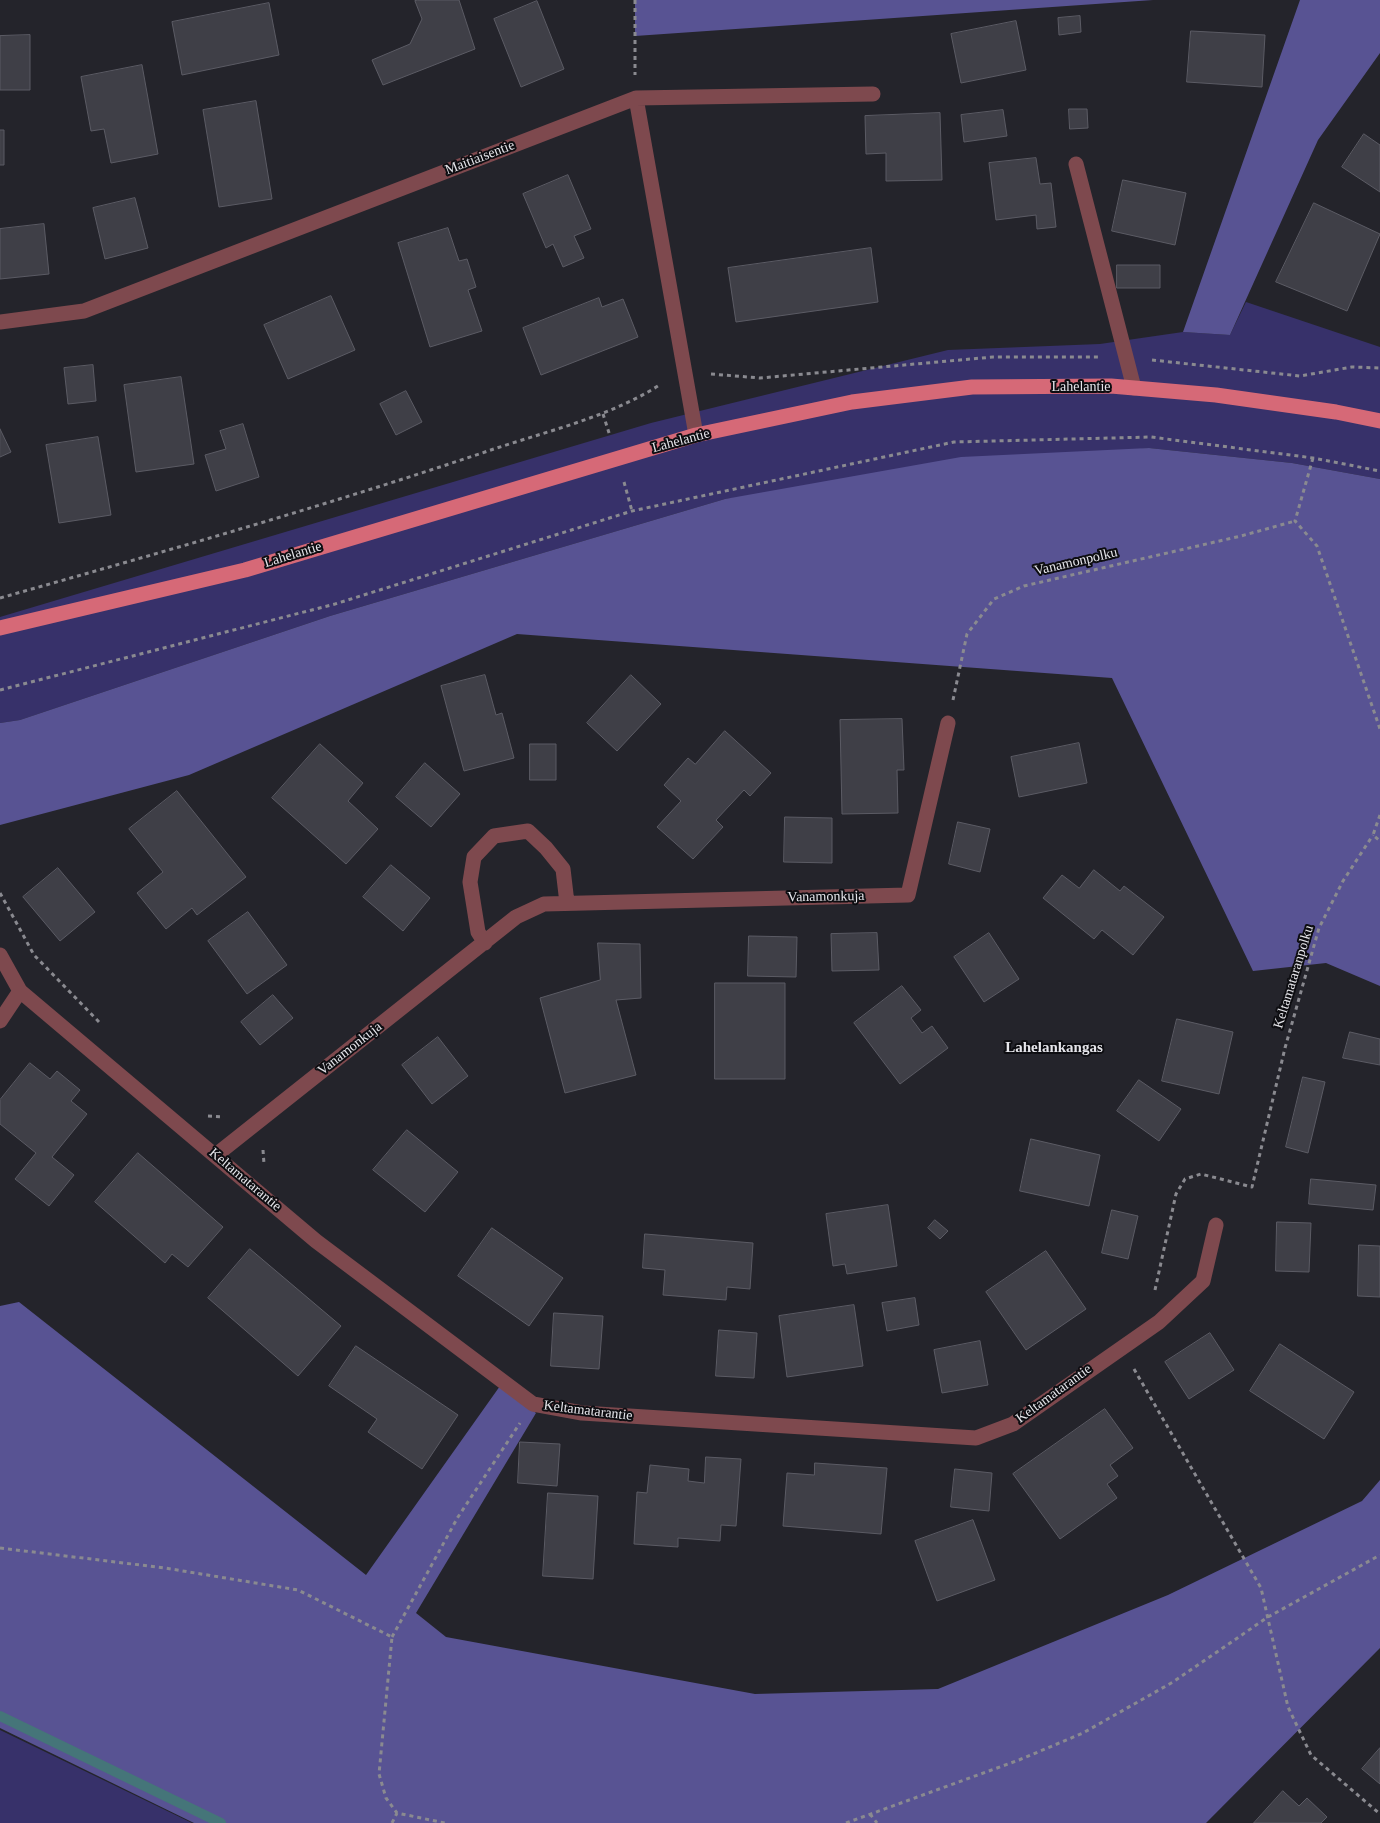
<!DOCTYPE html>
<style>
body{margin:0}
canvas{display:block;background:#24242b}
</style>
<canvas width="1380" height="1823"></canvas>
<script>
const c = document.querySelector('canvas').getContext('2d');
c.lineJoin = 'round';
function paint(path, color) {
  c.fillStyle = color;
  c.fill(path, 'evenodd');
}
function trace(path, color, width, dash) {
  c.strokeStyle = color;
  c.lineWidth = width;
  c.lineCap = dash ? 'butt' : 'round';
  c.setLineDash(dash || []);
  c.stroke(path);
}
function write(font, color, halo, rows, align = 'center') {
  c.font = font + ' Georgia,serif';
  c.lineWidth = 4;
  c.setLineDash([]);
  c.textBaseline = 'middle';
  c.strokeStyle = halo;
  c.fillStyle = color;
  for (const [text, x, y, turn = 0] of rows) {
    c.save();
    c.translate(x, y);
    c.rotate((+turn || 0) * Math.PI / 180);
    c.textAlign = isNaN(turn) ? turn : align;
    if (halo) c.strokeText(text, 0, 0);
    c.fillText(text, 0, 0);
    c.restore();
  }
}
const green = new Path2D(`
 M1246,302L1380,347V479L1292,463L1149,448L725,499L330,616L20,720L0,723V617L651,423L948,350L1100,344L1183,332L1230,335Z
 M0,1730L192,1823H0Z`);
const forest = new Path2D(`
 M635,0H1153L635,36Z
 M1300,0H1380V53L1318,140L1230,335L1183,332Z
 M1149,448L1292,463L1380,479V986L1326,963L1253,971L1112,678L517,634L189,775L0,825V723L20,720L330,616L725,499L961,457Z
 M19,1302L366,1575L500,1386L536,1413L416,1613L446,1637L755,1694L938,1689L1168,1595L1362,1501L1380,1480V1648L1206,1823H194L0,1728V1306Z`);
const stream = new Path2D(`
 M0,1716L221,1823`);
const building = new Path2D(`
 M418,0H459L475,49L383,85L372,60L410,44L422,19L415,1Z
 M537,1L564,69L521,87L494,19Z
 M269,3L279,55L182,75L172,22Z
 M1080,16L1081,32L1059,35L1058,18Z
 M1016,21L1026,70L961,83L951,34Z
 M1191,31L1265,35L1262,87L1187,82Z
 M30,35V90H0V36Z
 M142,65L158,154L111,163L104,129L91,131L81,77Z
 M256,101L272,199L219,207L203,110Z
 M1069,109H1087L1088,128L1070,129Z
 M1003,110L1007,136L964,142L961,115Z
 M940,113L942,180L886,181V153L866,154L865,116Z
 M0,130H4V165H0Z
 M1364,134L1380,145V192L1342,167Z
 M1036,158L1040,184L1051,183L1056,227L1037,229L1036,215L996,220L989,163Z
 M568,175L591,229L574,236L584,258L563,267L553,244L546,248L523,194Z
 M1123,180L1186,193L1175,245L1112,231Z
 M135,198L148,248L105,259L93,208Z
 M1314,203L1380,234L1347,311L1276,282Z
 M44,224L49,274L0,279V229Z
 M448,228L459,261L467,259L476,287L468,290L482,331L430,347L398,243Z
 M871,248L878,302L736,322L728,268Z
 M1117,265H1160V288H1117Z
 M331,296L355,350L288,379L264,325Z
 M599,298L602,307L623,299L638,337L541,375L523,328Z
 M93,365L96,401L68,404L64,368Z
 M181,377L194,464L136,472L124,385Z
 M406,391L422,422L396,435L380,404Z
 M243,424L259,477L216,491L205,455L226,449L220,431Z
 M0,429L11,452L0,457Z
 M98,437L111,515L59,523L46,445Z
 M485,675L496,715L502,713L514,758L464,771L441,686Z
 M631,675L661,704L617,751L587,723Z
 M902,719L904,770H897L898,813L842,814L840,720Z
 M725,731L771,773L750,796L744,790L716,820L723,827L693,859L657,827L681,801L664,785L688,758L695,764Z
 M1079,743L1087,783L1019,797L1011,757Z
 M320,744L363,783L348,801L378,829L346,864L272,798Z
 M530,744H556V780H530Z
 M425,763L460,794L431,827L396,797Z
 M177,791L246,877L197,915L192,908L166,929L137,893L163,872L129,829Z
 M785,817L832,818V863L784,862Z
 M958,822L990,829L980,872L949,864Z
 M391,865L430,898L403,931L363,897Z
 M58,868L95,912L60,941L23,897Z
 M1094,870L1120,891L1124,886L1164,917L1133,955L1102,930L1094,939L1043,898L1062,875L1079,888Z
 M248,912L287,965L247,994L208,941Z
 M877,933L879,970L832,971L831,934Z
 M989,933L1019,979L984,1002L954,957Z
 M749,936L797,937L796,977L748,976Z
 M598,943L640,944L641,998L616,1000L636,1075L565,1093L540,998L600,980Z
 M715,983H785V1079H715Z
 M902,986L921,1010L911,1018L922,1033L932,1026L948,1048L900,1084L854,1023Z
 M273,995L293,1018L260,1045L241,1022Z
 M1177,1019L1233,1032L1219,1094L1162,1081Z
 M1350,1032L1380,1039V1065L1343,1058Z
 M438,1037L468,1076L432,1104L402,1065Z
 M30,1063L50,1079L57,1071L80,1090L71,1101L87,1114L52,1157L74,1175L49,1206L15,1179L36,1153L0,1124V1100Z
 M1303,1077L1325,1082L1308,1153L1286,1147Z
 M1139,1080L1181,1109L1159,1141L1117,1111Z
 M407,1130L458,1172L425,1212L373,1170Z
 M1031,1139L1100,1155L1089,1206L1020,1191Z
 M138,1153L223,1227L188,1267L172,1254L165,1263L95,1202Z
 M1311,1179L1376,1185L1373,1210L1309,1204Z
 M888,1205L897,1266L847,1274L845,1264L833,1266L826,1214Z
 M1112,1210L1138,1216L1128,1259L1102,1253Z
 M935,1220L948,1231L940,1239L928,1228Z
 M1277,1222L1311,1223L1309,1272L1276,1271Z
 M492,1228L563,1278L529,1326L458,1276Z
 M645,1234L753,1243L750,1289L727,1287L726,1300L663,1295L665,1270L643,1268Z
 M1359,1245L1380,1246V1297L1358,1296Z
 M250,1249L341,1326L298,1376L208,1298Z
 M1046,1251L1086,1309L1026,1350L986,1292Z
 M915,1298L919,1325L887,1331L882,1303Z
 M854,1305L863,1366L787,1377L779,1316Z
 M554,1313L603,1316L599,1369L551,1366Z
 M719,1330L757,1333L754,1378L716,1376Z
 M1210,1333L1234,1370L1189,1399L1165,1362Z
 M980,1341L988,1385L942,1393L934,1350Z
 M1280,1344L1354,1392L1324,1439L1250,1391Z
 M356,1346L458,1415L422,1469L368,1432L377,1419L329,1386Z
 M1105,1409L1133,1448L1110,1465L1118,1476L1107,1484L1117,1498L1060,1539L1013,1474Z
 M520,1442L560,1444L557,1486L518,1483Z
 M706,1457L741,1459L736,1526L721,1525L720,1541L678,1538V1547L634,1544L637,1492L647,1493L650,1465L689,1469L688,1481L704,1483Z
 M815,1463L887,1468L881,1534L783,1526L787,1473L814,1475Z
 M955,1469L992,1473L989,1511L951,1507Z
 M548,1493L598,1496L593,1579L543,1576Z
 M973,1520L995,1580L937,1601L915,1541Z
 M1380,1748V1784L1362,1769Z
 M1283,1791L1299,1806L1307,1798L1327,1817L1321,1823H1254Z`);
const path = new Path2D(`
 M635,0V75
 M1152,360L1300,376L1352,367L1380,368
 M711,374L760,378L993,357H1101
 M603,414L610,436
 M1313,458L1295,521L1317,546L1380,729
 M624,482L632,511
 M0,598C163,552 325,506 485,452C543,432 611,417 661,384
 M0,690L335,604L632,511L954,442L1151,437L1313,458L1380,471
 M953,700L967,634L994,599L1024,586L1241,536L1295,521
 M1380,815L1373,835L1380,841
 M0,893L34,955L101,1024
 M208,1116L224,1117
 M263,1150L264,1164
 M1155,1290L1176,1194L1185,1179L1201,1174L1252,1187L1285,1048L1319,928L1343,881L1373,835
 M1134,1369L1261,1588L1288,1707L1311,1755L1380,1814
 M0,1548L165,1568L298,1590L392,1637L379,1774L386,1798L397,1813L445,1823
 M392,1637L458,1517L520,1423
 M870,1814L877,1823
 M392,1823L397,1813
 M846,1823L1019,1760L1083,1733L1173,1682L1268,1617L1380,1555`);
const minor = new Path2D(`
 M636,98L873,94
 M1076,164L1134,388
 M0,322L84,311L636,98L696,435
 M485,943L478,932L470,882L474,857L494,836L528,831L546,848L563,869L567,903
 M0,955L20,991L316,1241L533,1404L582,1413L976,1438L1013,1424L1159,1322L1203,1281L1216,1225
 M0,1021L20,991
 M216,1155L516,917L544,904L908,895L948,723`);
const major = new Path2D(`
 M0,628L245,570L696,435L852,402L972,387L1111,386L1216,395L1336,412L1380,421`);
const streetNames = [
 ["Maitiaisentie",480,158,-21],
 ["Lahelantie",1081,387],
 ["Lahelantie",681,441,-15],
 ["Lahelantie",293,555,-17],
 ["Vanamonpolku",1076,562,-13],
 ["Vanamonkuja",826,897,-1],
 ["Keltamataranpolku",1294,977,-73],
 ["Vanamonkuja",350,1049,-38],
 ["Keltamatarantie",245,1180,40],
 ["Keltamatarantie",1054,1394,-36],
 ["Keltamatarantie",588,1411,7]
];
const neighbourhoodNames = [
 ["Lahelankangas",1054,1048]
];
paint(green, '#37316a');
paint(forest, '#585393');
trace(stream, '#457579', 10);
paint(building, '#3f3f47');
trace(building, '#5b5b64', 1);
trace(path, '#8a8a90', 3, [4, 4]);
trace(minor, '#7e494e', 15);
trace(major, '#d66977', 15);
write('14px', '#e5e5ea', '#0d0d11', streetNames);
write('bold 15px', '#e5e5ea', '#0d0d11', neighbourhoodNames);
</script>
